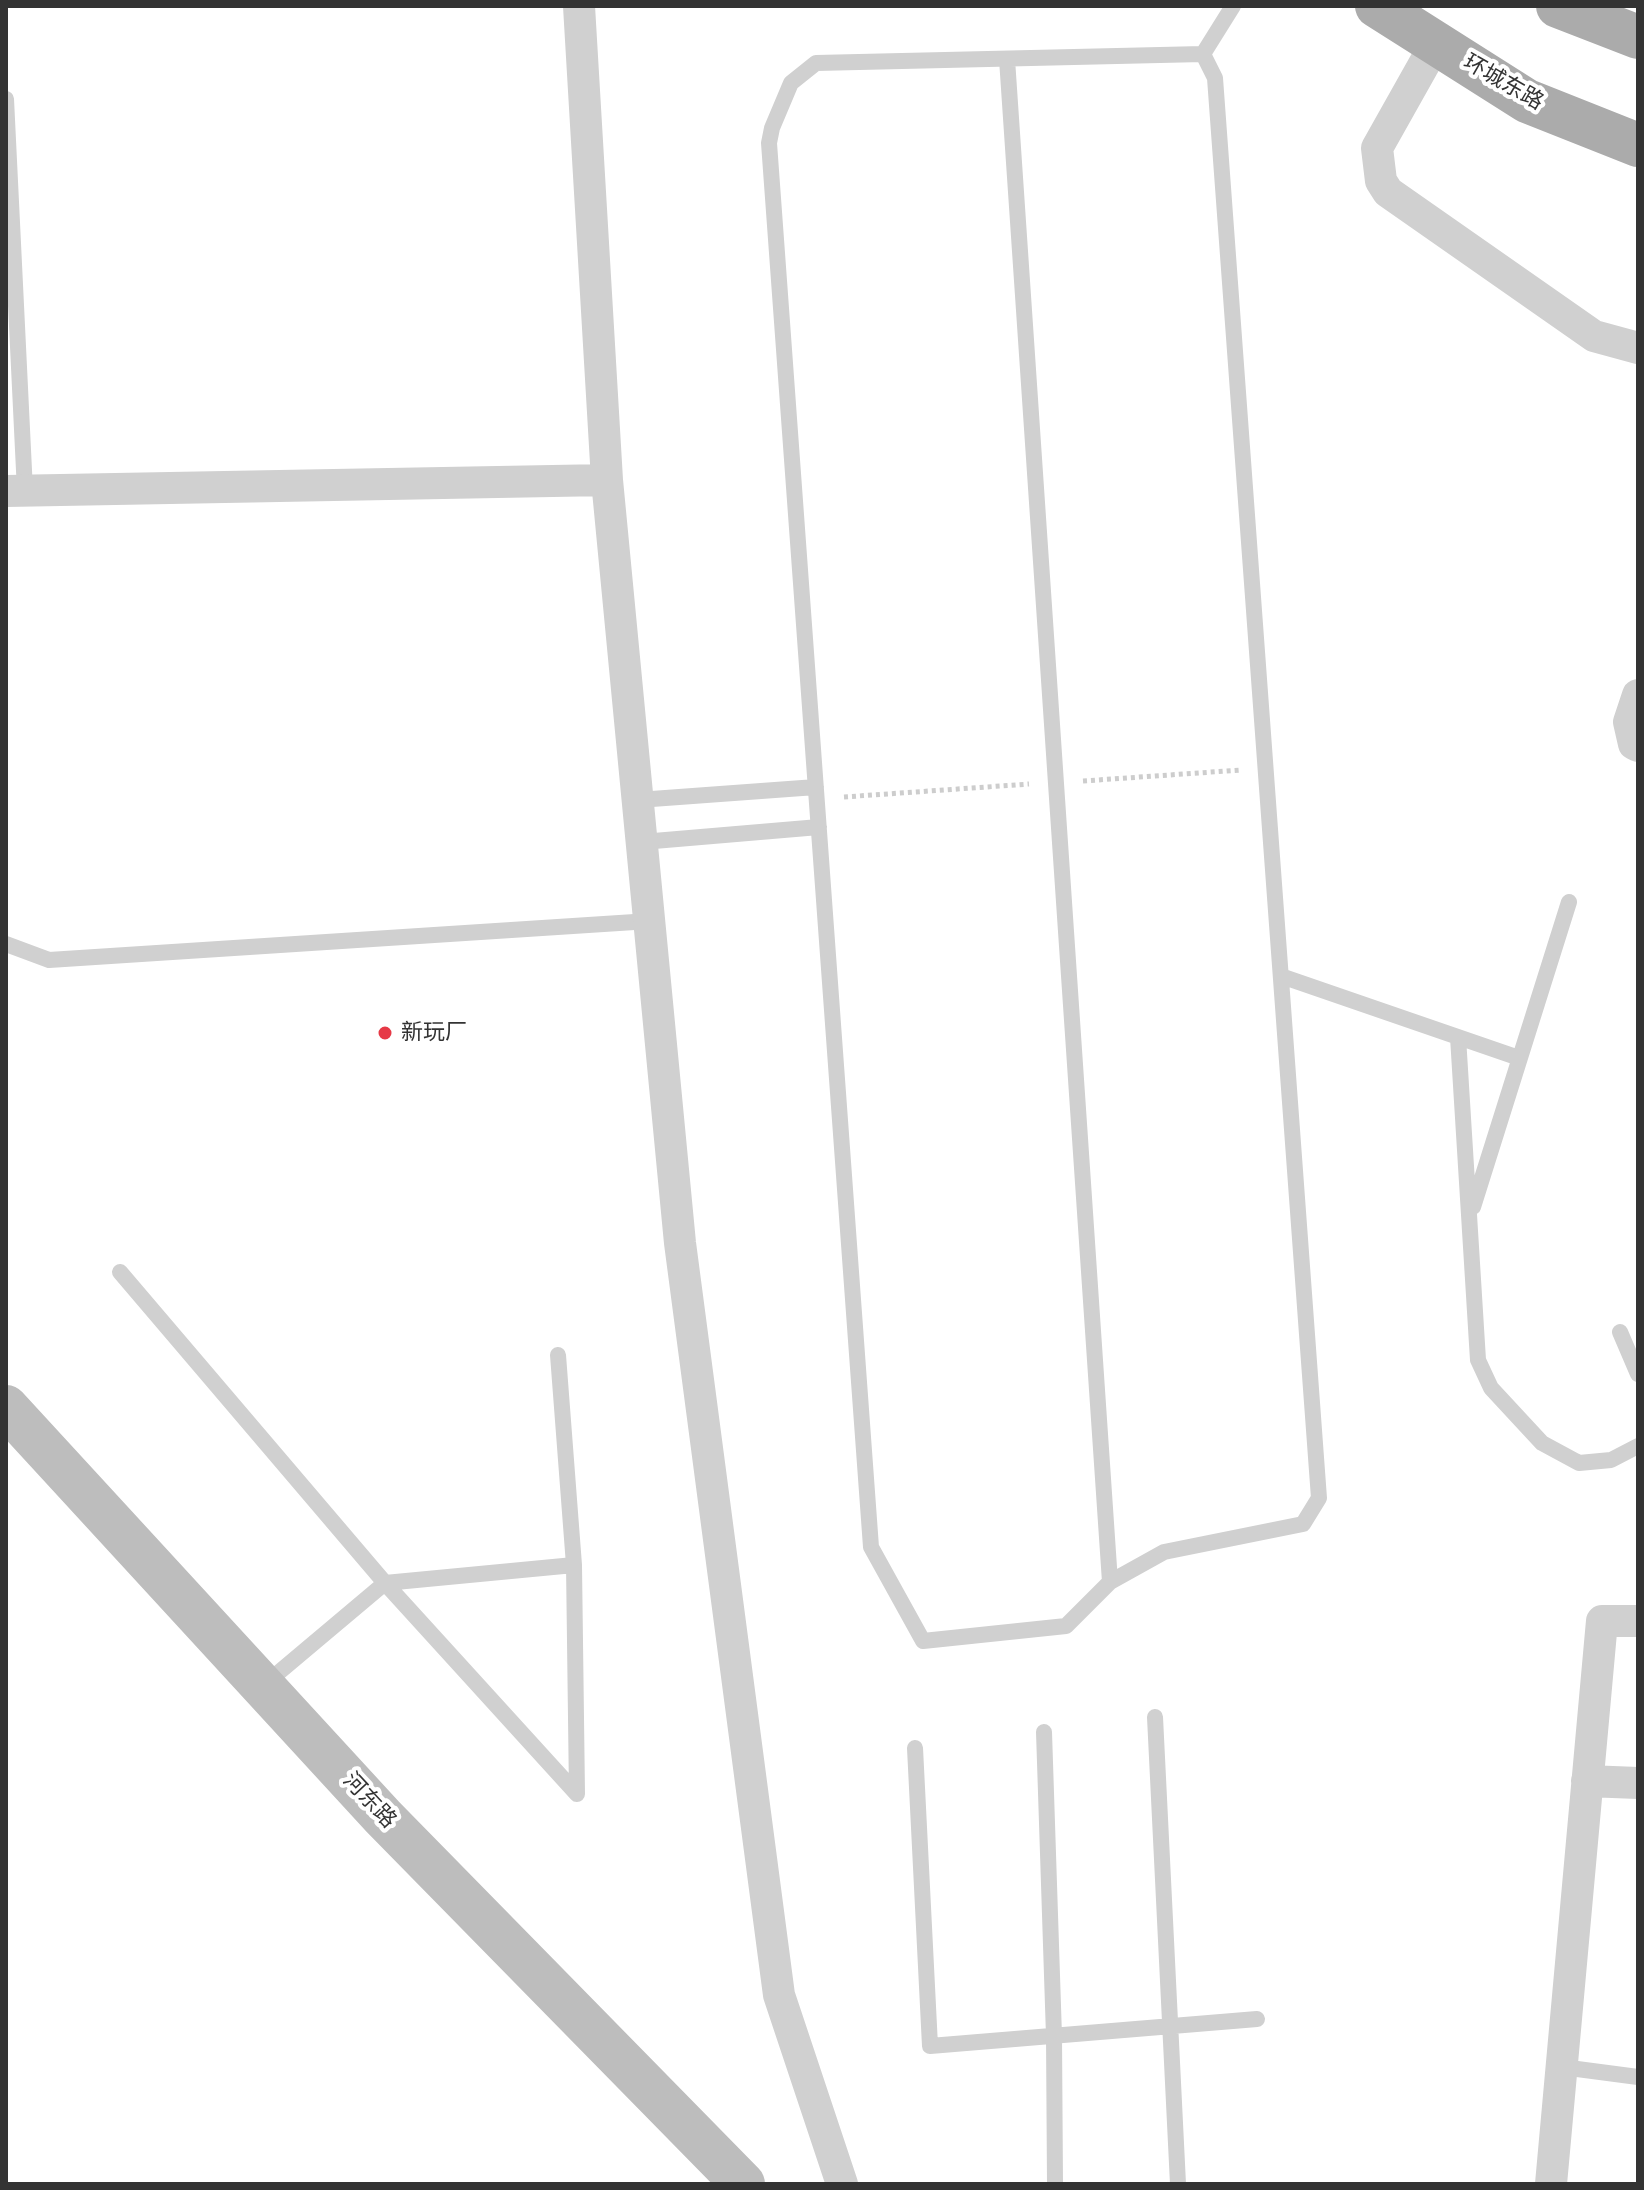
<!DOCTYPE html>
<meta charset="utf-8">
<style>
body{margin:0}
#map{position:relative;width:1644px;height:2190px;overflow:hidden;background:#fff;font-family:"DM Sans",sans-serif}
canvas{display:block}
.frame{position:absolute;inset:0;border:8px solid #333;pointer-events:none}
</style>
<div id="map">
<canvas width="1644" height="2190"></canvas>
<div class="frame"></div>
</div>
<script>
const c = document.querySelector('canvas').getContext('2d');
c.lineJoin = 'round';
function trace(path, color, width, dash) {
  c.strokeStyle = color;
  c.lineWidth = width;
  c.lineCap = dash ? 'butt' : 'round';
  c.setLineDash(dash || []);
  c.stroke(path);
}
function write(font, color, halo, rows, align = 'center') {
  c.font = font + ' "DM Sans","Noto Sans SC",sans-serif';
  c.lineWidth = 8;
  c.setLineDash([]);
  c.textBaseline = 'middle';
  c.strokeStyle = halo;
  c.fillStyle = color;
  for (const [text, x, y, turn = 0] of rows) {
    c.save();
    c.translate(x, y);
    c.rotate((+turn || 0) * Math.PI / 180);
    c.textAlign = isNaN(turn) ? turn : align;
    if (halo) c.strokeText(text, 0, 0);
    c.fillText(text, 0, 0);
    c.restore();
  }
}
const path = new Path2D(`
 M1083,781L1241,770
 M844,797L1029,784`);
const lane = new Path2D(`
 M1203,54L1215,78L1319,1498L1303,1524L1164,1552L1110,1582L1066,1626L923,1641L871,1547L769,143L772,128L791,83L816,63Z
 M1203,54L1233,6
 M1007,59L1110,1582
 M6,99L25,491
 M638,800L816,787
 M642,842L819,827
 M6,944L49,960L650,921
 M1281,976L1519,1058
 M1458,1037L1478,1360L1491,1388L1542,1443L1579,1463L1611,1460L1638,1446
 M1473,1207L1569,902
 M120,1272L385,1583L577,1794L574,1565L558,1355
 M1620,1332L1638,1374
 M265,1684L385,1583L574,1565
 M1155,1717L1178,2184
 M1044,1732L1054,2036L1055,2184
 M915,1748L930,2046L1257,2019
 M1562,2067L1638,2077`);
const street = new Path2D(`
 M579,6L607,480L680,1243L779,1995L842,2184
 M1436,43L1377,148L1381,181L1388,192L1594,336L1638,348
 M6,491L607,480
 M1638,695L1629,722L1634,744L1638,746
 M1587,1781L1638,1783
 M1551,2184L1602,1621H1638`);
const secondary = new Path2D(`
 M6,1407L383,1817L743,2184`);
const primary = new Path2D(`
 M1377,6L1527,101L1638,145
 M1558,6L1638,37`);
const markers = [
 [385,1033,8,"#e63946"]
];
const streetNames = [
 ["环城东路",1503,83,30],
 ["河东路",369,1801,47]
];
const poiNames = [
 ["新玩厂",401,1033]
];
trace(path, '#cdcdcd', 5, [4, 4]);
trace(lane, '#d0d0d0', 16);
trace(street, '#d0d0d0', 32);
trace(secondary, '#bdbdbd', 44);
trace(primary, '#ababab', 44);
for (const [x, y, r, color] of markers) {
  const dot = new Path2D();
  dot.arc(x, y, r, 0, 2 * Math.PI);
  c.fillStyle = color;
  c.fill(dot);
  trace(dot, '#fff', 3);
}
write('22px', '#333', '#fff', streetNames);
write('22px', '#333', '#fff', poiNames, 'left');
</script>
